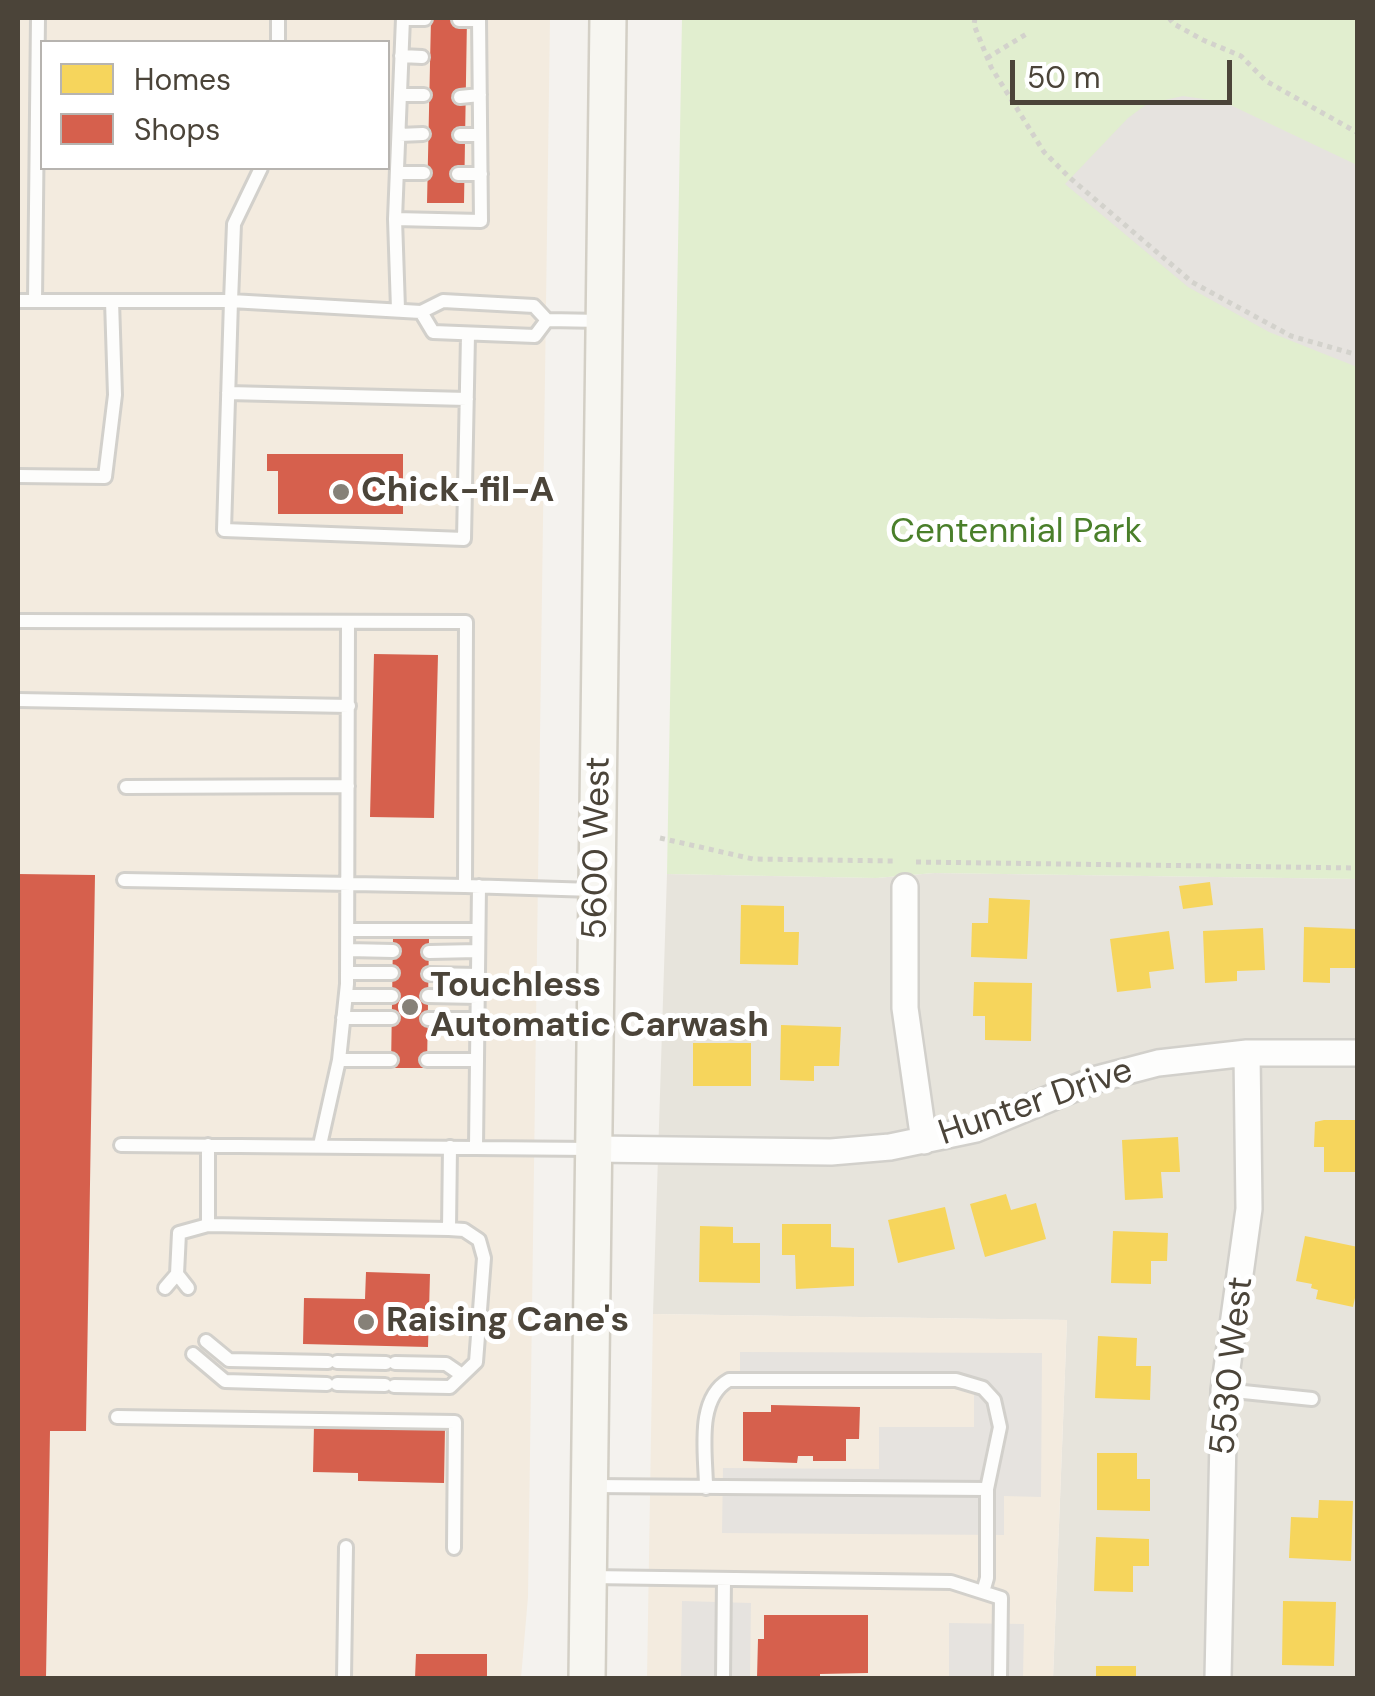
<!DOCTYPE html>
<style>
body{margin:0}
#map{position:relative;width:1375px;height:1696px;overflow:hidden;background:#f4f2ee;font-family:"DM Sans",sans-serif}
canvas{display:block}
.frame{position:absolute;inset:0;border:20px solid #4b4439;pointer-events:none}
.legend{position:absolute;left:40px;top:40px;width:350px;height:130px;box-sizing:border-box;background:#fff;border:2px solid #b7b4b0;margin:0;padding:12px 18px;list-style:none;font-size:30px;color:#4b4439}
.legend li{display:flex;align-items:center;gap:20px;height:50px}
.legend b{width:50px;border:2px solid #b7b4b0}
.scale{position:absolute;left:1010px;top:60px;width:222px;height:45px;box-sizing:border-box;border:5px solid #4b4439;border-top:0;padding-left:12px;font-size:30px;line-height:35px;white-space:nowrap;color:#4b4439;-webkit-text-stroke:8px #fff;paint-order:stroke}
</style>
<div id="map">
<canvas width="1375" height="1696"></canvas>
<div class="frame"></div>
<ul class="legend">
<li><b style="height:28px;background:#f6d55c"></b>Homes</li>
<li><b style="height:28px;background:#d6604d"></b>Shops</li>
</ul>
<div class="scale">50 m</div>
</div>
<script>
const c = document.querySelector('canvas').getContext('2d');
c.lineJoin = 'round';
function paint(path, color) {
  c.fillStyle = color;
  c.fill(path, 'evenodd');
}
function trace(path, color, width, dash) {
  c.strokeStyle = color;
  c.lineWidth = width;
  c.lineCap = dash ? 'butt' : 'round';
  c.setLineDash(dash || []);
  c.stroke(path);
}
function write(font, color, halo, rows, align = 'center') {
  c.font = font + ' "DM Sans",sans-serif';
  c.lineWidth = 10;
  c.setLineDash([]);
  c.textBaseline = 'middle';
  c.strokeStyle = halo;
  c.fillStyle = color;
  for (const [text, x, y, turn = 0] of rows) {
    c.save();
    c.translate(x, y);
    c.rotate((+turn || 0) * Math.PI / 180);
    c.textAlign = isNaN(turn) ? turn : align;
    if (halo) c.strokeText(text, 0, 0);
    c.fillText(text, 0, 0);
    c.restore();
  }
}
const residential = new Path2D(`
 M934,873L1357,879V1678H1053L1067,1320L653,1314L667,874L876,878Z`);
const commercial = new Path2D(`
 M18,18H550L528,1597L521,1678H18ZM42,42H388V168H42Z
 M653,1314L1067,1320L1053,1678H647Z`);
const green = new Path2D(`
 M682,18H1357V879L934,873L876,878L667,874Z`);
const parking = new Path2D(`
 M1183,96L1224,102L1357,165V367L1269,332L1188,287L1065,184L1128,118L1147,104Z
 M740,1352L1042,1353L1041,1497L1004,1496V1535L722,1533L723,1468L879,1469V1427H974V1386L740,1384Z
 M682,1601L751,1603L750,1678H681Z
 M949,1623L1024,1624L1023,1678H949Z`);
const homes = new Path2D(`
 M1210,882L1213,905L1183,909L1179,886Z
 M989,898L1030,900L1027,959L971,957L972,923H988Z
 M741,905L784,906V932H799L798,965L740,964Z
 M1304,927L1356,929V968H1330V983L1303,982Z
 M1263,928L1265,970L1237,971V981L1205,983L1203,931Z
 M1169,931L1174,969L1149,972L1151,988L1117,992L1110,939Z
 M974,982L1032,983L1031,1041L985,1040V1016H973Z
 M781,1025L841,1027L839,1066H814V1081L780,1080Z
 M693,1043H751V1086H693Z
 M1324,1120H1358V1172H1324V1147H1314L1315,1122Z
 M1178,1137L1180,1172H1161L1163,1198L1125,1200L1122,1140Z
 M1006,1194L1011,1210L1036,1203L1046,1239L985,1257L970,1204Z
 M945,1207L955,1249L898,1263L888,1220Z
 M782,1224H831V1247L854,1248V1286L796,1289L795,1255H782Z
 M700,1226L733,1227V1243H760V1283L699,1282Z
 M1113,1231L1168,1233L1167,1261H1151V1284L1111,1283Z
 M1305,1236L1358,1247V1284L1353,1307L1316,1299L1318,1290L1311,1288L1312,1284L1296,1281Z
 M1098,1336L1137,1338L1136,1366H1151L1150,1400L1095,1398Z
 M1097,1453H1137V1479H1150V1511L1097,1510Z
 M1319,1500L1353,1501L1351,1561L1289,1558L1291,1517L1318,1518Z
 M1096,1537L1149,1539V1566H1133V1592L1094,1591Z
 M1283,1601L1336,1602L1334,1666L1282,1665Z
 M1096,1666H1136V1678H1096Z`);
const shops = new Path2D(`
 M431,18H467L464,203H427Z
 M267,454H403V514H278V471H267Z
 M374,654L438,655L434,818L370,817Z
 M18,874L95,875L86,1431H50L46,1678H18Z
 M393,938L429,939L427,1068H391Z
 M366,1272L430,1274L428,1347L303,1344L304,1298L365,1299Z
 M771,1405L860,1407L859,1439H846V1461H813V1456H798L797,1463L743,1461V1412H771Z
 M314,1425L445,1428L444,1483L358,1481V1473L313,1472Z
 M764,1615H868V1673L820,1674V1678H757L758,1639H764Z
 M416,1654H487V1678H415Z`);
const path = new Path2D(`
 M975,18L974,25L991,67L1044,152L1070,178L1192,282L1291,336L1358,355
 M1169,18L1174,24L1203,40L1241,56L1266,81L1358,133
 M987,58L1028,33
 M660,838L753,859L895,861
 M916,862L1358,868`);
const lane = new Path2D(`
 M278,18V42
 M403,19H425
 M459,20H479
 M401,56L422,57
 M401,95H424
 M460,97L480,95
 M399,135L423,134
 M460,135H480
 M397,173H424
 M458,174H481
 M395,219L403,18
 M18,301H231L234,224L261,168
 M35,301L38,18
 M398,309L395,219L481,221L479,18
 M421,312L433,332L535,336L547,320
 M468,335L464,539L224,530L231,301L421,312L443,301L534,306L547,320L602,321
 M228,393L467,399
 M18,476L105,477L115,395L112,301
 M18,621L466,622L465,886L594,890
 M18,700L349,706
 M126,787L348,786
 M124,880L465,886
 M349,930H478
 M348,950L393,951
 M429,952L478,951
 M348,973H392
 M429,974L478,975
 M346,996H392
 M428,996L478,997
 M343,1018H392
 M428,1019H477
 M339,1060H391
 M427,1060H477
 M121,1145L593,1149
 M208,1145V1225L449,1229L450,1147
 M320,1145L339,1060L347,984L348,622
 M476,1147L479,886
 M177,1274L188,1288
 M165,1288L177,1274L179,1233L208,1225
 M206,1341L229,1360L328,1362
 M193,1354L225,1381L327,1384
 M337,1362L386,1363
 M395,1363L446,1364L462,1375
 M337,1384L385,1385
 M394,1386L450,1387L476,1362L484,1258L479,1240L464,1230L449,1229
 M1224,1390L1312,1399
 M117,1417L455,1422L454,1548
 M592,1486L987,1489V1578L983,1592
 M706,1488C706,1455 695,1399 729,1380H956L983,1388L994,1400L1000,1427L987,1489
 M590,1577L951,1582L1001,1598L1000,1678
 M344,1678L346,1547
 M723,1678L724,1579`);
const street = new Path2D(`
 M905,887V1008L924,1141
 M594,1149L831,1152L890,1147L976,1129L1097,1079L1158,1063L1247,1053H1358
 M1218,1678L1224,1390L1249,1209L1247,1053`);
const secondary = new Path2D(`
 M587,1678L608,18`);
const markers = [
 [341,492,10,"#868178"],
 [410,1007,10,"#868178"],
 [366,1322,10,"#868178"]
];
const poiNames = [
 ["Chick-fil-A",361,492],
 ["Touchless",430,987],
 ["Automatic Carwash",430,1027],
 ["Raising Cane's",386,1322]
];
const parkNames = [
 ["Centennial Park",1016,533]
];
const streetNames = [
 ["5600 West",598,848,-89],
 ["Hunter Drive",1036,1103,-19],
 ["5530 West",1233,1366,-84]
];
paint(residential, '#e7e4dc');
paint(commercial, '#f3ebdf');
paint(green, '#e1eecf');
paint(parking, '#e6e3df');
paint(homes, '#f6d55c');
paint(shops, '#d6604d');
trace(lane, '#d2d0cb', 18);
trace(street, '#d2d0cb', 30);
trace(secondary, '#d3cfc5', 40);
trace(path, '#d3d2cc', 5, [5, 5]);
trace(lane, '#fdfdfc', 12);
trace(street, '#fdfdfc', 25);
trace(secondary, '#f7f6f1', 35);
for (const [x, y, r, color] of markers) {
  const dot = new Path2D();
  dot.arc(x, y, r, 0, 2 * Math.PI);
  c.fillStyle = color;
  c.fill(dot);
  trace(dot, '#fff', 4);
}
write('bold 35px', '#4b4439', '#fff', poiNames, 'left');
write('35px', '#4a7f2a', '#fff', parkNames);
write('35px', '#4b4439', '#fff', streetNames);
</script>
